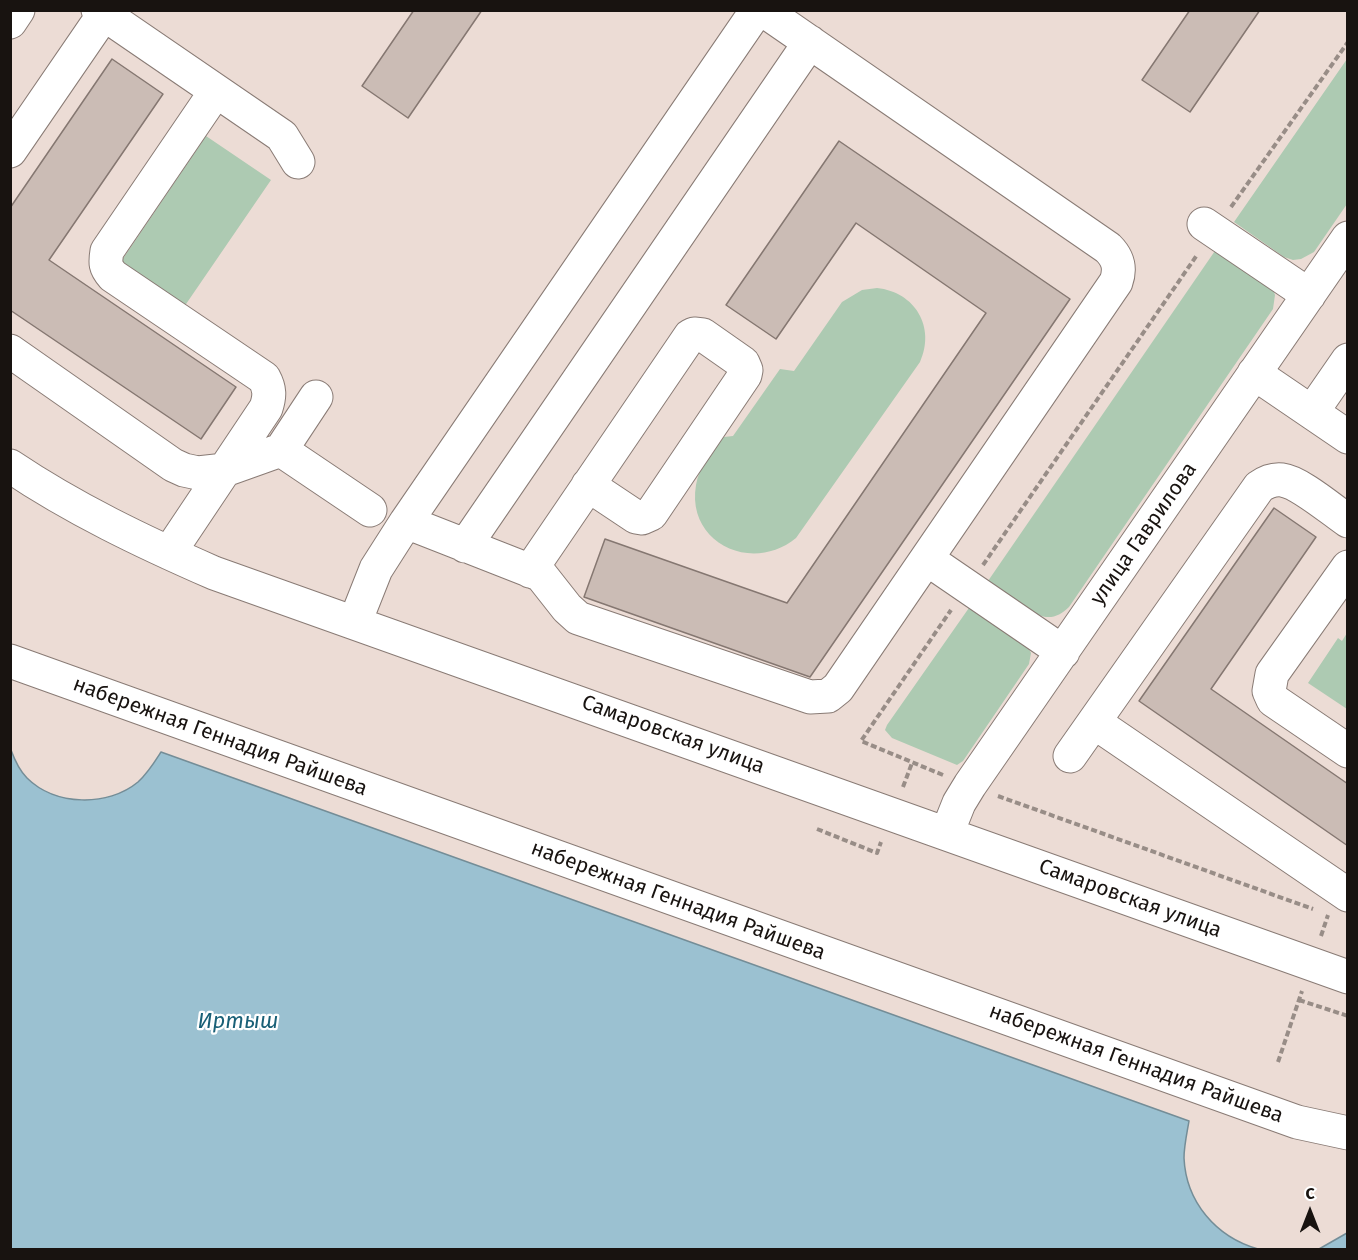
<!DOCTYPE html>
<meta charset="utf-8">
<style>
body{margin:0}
#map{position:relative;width:1358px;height:1260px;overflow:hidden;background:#ecdcd5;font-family:"Fira Sans",sans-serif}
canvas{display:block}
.frame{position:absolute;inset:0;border:12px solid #181310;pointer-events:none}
.north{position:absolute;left:1280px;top:1182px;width:60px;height:60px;-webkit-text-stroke:4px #fff;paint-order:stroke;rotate:0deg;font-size:16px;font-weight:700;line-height:24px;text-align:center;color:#181310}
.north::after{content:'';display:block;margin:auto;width:21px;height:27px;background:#181310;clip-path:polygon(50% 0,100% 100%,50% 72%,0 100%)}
</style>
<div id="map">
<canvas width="1358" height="1260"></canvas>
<div class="frame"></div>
<div class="north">С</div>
</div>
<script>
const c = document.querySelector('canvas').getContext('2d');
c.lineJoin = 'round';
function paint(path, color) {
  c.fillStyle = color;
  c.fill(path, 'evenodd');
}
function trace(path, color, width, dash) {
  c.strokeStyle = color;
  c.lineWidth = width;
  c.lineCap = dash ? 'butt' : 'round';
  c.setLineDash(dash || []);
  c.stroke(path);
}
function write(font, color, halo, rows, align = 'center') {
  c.font = font + ' "Fira Sans",sans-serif';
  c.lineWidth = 4.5;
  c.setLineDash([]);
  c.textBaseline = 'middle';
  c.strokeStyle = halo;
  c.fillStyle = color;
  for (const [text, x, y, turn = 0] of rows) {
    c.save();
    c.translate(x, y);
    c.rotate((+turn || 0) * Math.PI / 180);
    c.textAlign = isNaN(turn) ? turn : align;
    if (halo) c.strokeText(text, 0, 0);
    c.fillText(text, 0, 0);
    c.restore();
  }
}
const green = new Path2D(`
 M1347,59V204L1314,252L1301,259L1293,260L1284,257L1234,222Z
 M206,136L271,180L184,307L120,263Z
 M1219,245L1272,286L1275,295L1273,309L1069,607C1059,617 1049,620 1036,614L988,581Z
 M877,288C915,292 936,327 920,362L796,538C752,574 686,543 696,485C699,466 713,452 724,437L733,436L780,369L794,371L842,302L862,290Z
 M971,605L1028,647L1031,653L1029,664L963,761L957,765L892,738L885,730L887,725Z
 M1347,633V709L1308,683L1338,638L1342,641Z`);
const water = new Path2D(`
 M11,750C15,761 19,770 27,778C55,806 108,807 138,782C148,773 154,763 161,752L1189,1121C1187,1133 1184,1146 1184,1158C1186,1202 1216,1237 1258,1249H11Z
 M1347,1233V1249H1319Z`);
const building = new Path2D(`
 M414,10H482L408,118L362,86Z
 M1190,10H1260L1190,112L1142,80Z
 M112,59L163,94L49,260L236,387L201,439L10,310V208Z
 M839,141L1070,299L810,677L584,597L605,539L787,603L986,313L856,223L776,339L726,305Z
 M1274,508L1316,537L1211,689L1348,784V846L1139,701Z`);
const path = new Path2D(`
 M1231,207L1348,42
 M983,565L1197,255
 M943,775L861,741L951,610
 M903,787L912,763
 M998,796L1313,909
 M817,829L877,853L881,842
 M1321,936L1328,915
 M1299,1000L1348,1016
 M1278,1062L1302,991`);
const minor = new Path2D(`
 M98,10L282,136L298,162
 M10,22L18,10
 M10,151L104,14
 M1204,224L1309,295
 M10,351L173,465L184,470L198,473L225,470L281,450L316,397
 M1254,373L1348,437
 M1312,412L1348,360
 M281,450L370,510
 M10,466C74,509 143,542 214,573L1348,977
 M406,522L536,573L541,575L567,608L578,618L810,697L828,696L838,688L1116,282C1121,268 1118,258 1108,248L763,10
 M465,546L810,42
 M169,553L266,408C270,396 270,389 264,378L113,276C105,267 105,263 107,251L216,91
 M927,559L1063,652
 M1348,567L1272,674L1269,691L1273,700L1348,751
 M530,571L690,336L694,334L703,335L743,363L746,370L745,375L651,514L642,518L636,517L588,485
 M355,622L376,569L406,522L757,10
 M10,661L1297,1122L1348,1133
 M1094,722L1348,895
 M1070,756L1259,487C1266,482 1273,479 1282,480C1299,482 1332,510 1348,521
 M947,833L959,803L970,785L1348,238`);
const streetNames = [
 ["улица Гаврилова",1144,534,-55],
 ["Самаровская улица",673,735,20],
 ["набережная Геннадия Райшева",220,737,20],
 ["Самаровская улица",1130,899,20],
 ["набережная Геннадия Райшева",678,901,20],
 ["набережная Геннадия Райшева",1136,1064,20]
];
const waterNames = [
 ["Иртыш",238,1022]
];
paint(green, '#adcab2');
paint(water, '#9bc1d1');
trace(water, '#748d97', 1.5);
paint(building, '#cbbcb5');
trace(building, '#857771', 1.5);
trace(minor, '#897b75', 35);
trace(path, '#988d87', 4, [6, 3]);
trace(minor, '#fff', 33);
write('21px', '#181310', '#fff', streetNames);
write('italic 22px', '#196077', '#fff', waterNames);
</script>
